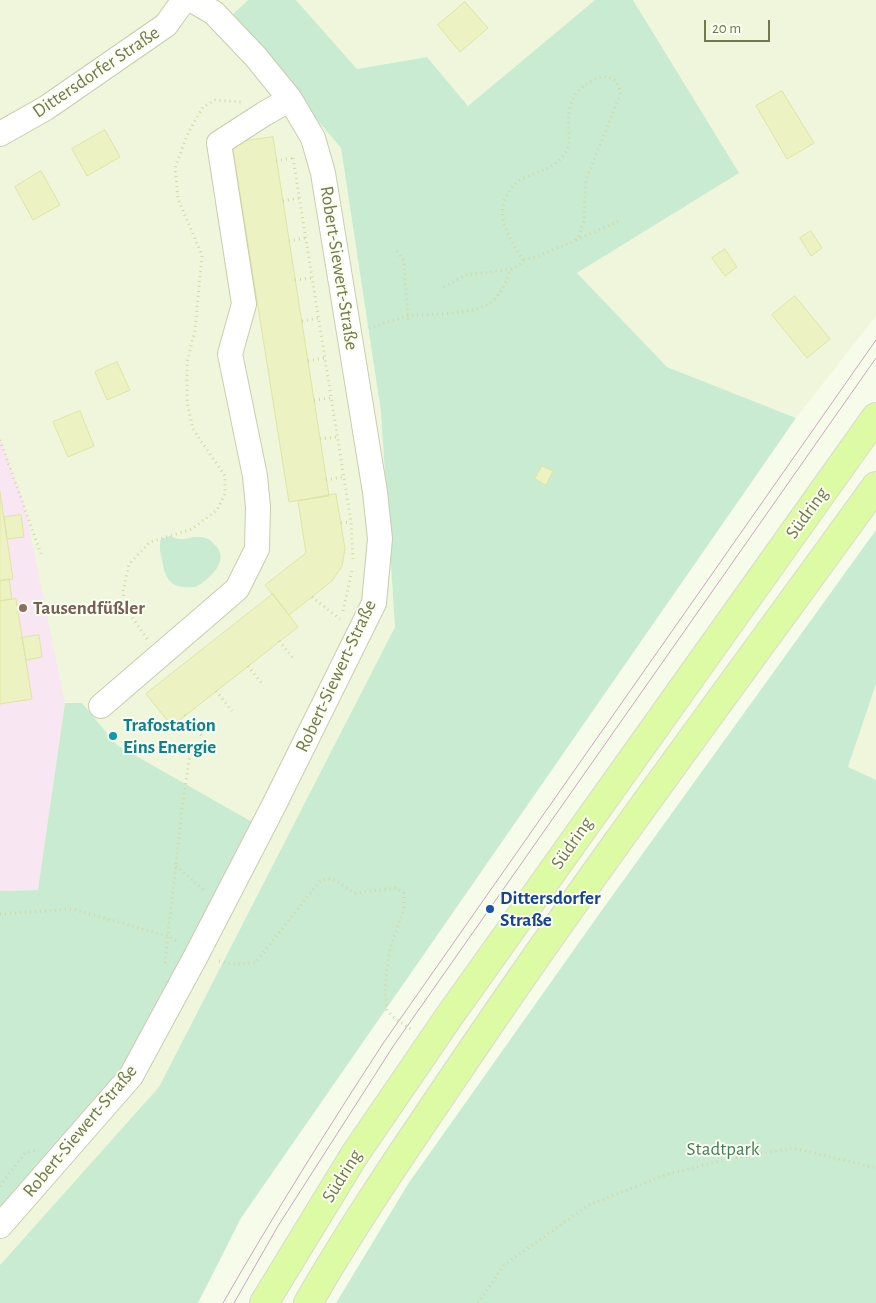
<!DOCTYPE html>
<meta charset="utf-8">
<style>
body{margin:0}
#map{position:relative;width:876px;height:1303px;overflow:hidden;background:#f7fcea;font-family:"Alegreya Sans",sans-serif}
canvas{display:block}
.scale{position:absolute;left:704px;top:20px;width:66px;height:22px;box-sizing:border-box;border:2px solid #75784d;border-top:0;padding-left:6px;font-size:15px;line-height:18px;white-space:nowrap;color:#75784d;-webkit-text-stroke:4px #fafff1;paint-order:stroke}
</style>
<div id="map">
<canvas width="876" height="1303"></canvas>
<div class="scale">20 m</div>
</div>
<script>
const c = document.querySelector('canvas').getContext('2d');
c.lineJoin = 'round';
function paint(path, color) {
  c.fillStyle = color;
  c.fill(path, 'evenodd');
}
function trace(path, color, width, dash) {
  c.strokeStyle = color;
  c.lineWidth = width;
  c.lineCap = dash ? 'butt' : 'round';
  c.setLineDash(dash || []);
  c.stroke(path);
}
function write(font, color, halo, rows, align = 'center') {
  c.font = font + ' "Alegreya Sans",sans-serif';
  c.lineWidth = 4;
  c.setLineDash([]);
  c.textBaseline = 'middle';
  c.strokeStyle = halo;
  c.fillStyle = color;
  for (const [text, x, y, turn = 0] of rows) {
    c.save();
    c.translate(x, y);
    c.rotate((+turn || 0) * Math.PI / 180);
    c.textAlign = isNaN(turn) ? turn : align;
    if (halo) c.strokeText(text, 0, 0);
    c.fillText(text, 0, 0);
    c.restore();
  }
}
const residential = new Path2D(`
 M0,0H248L231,17L341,148L381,412L395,627L159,1087L0,1265V1208L254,823L117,745L82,703L38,890L0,891Z
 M296,0H595L468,106L427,57L357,69Z
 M633,0H876V316L796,418L667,367L577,273L738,173Z
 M876,684V780L848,767Z`);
const education = new Path2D(`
 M0,439L24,503L65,703L38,890L0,891Z`);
const green = new Path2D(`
 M248,0H296L357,69L427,57L468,106L595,0H633L739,173L577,273L667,367L796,418L241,1218L198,1303H0V1265L159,1087L395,627L381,412L341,148L230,17Z
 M876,530V684L848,767L876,780V1303H336L408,1184L602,910Z
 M170,536C184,543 187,536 200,537C205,537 211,540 214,544C232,560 209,579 196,587C171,589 165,581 162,559C160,552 159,545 161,539Z
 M65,703H82L117,745L254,823L118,1077L0,1208V891L38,890Z`);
const building = new Path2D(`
 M465,2L488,28L460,52L438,25Z
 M782,91L814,143L787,159L756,106Z
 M105,130L120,157L87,176L72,149Z
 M273,137L329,496L289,502L232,143Z
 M41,171L60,205L33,220L15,187Z
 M811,231L822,248L811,256L800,238Z
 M725,249L737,267L725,276L712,258Z
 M795,296L830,339L807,358L772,315Z
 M117,362L130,390L107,400L95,372Z
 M80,411L94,446L68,457L53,422Z
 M542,466L553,471L546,485L535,479Z
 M0,492L13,579L0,581Z
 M336,494L345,549L342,566L332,581L289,615L265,585L306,553L298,501Z
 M21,515L24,537L7,539L4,517Z
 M9,579L12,599L0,601V581Z
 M273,594L298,627L172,726L146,694Z
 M16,599L32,699L0,704V601Z
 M39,635L42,657L26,660L22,638Z`);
const path = new Path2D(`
 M293,158L351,522L353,559
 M276,161L293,158
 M283,201L299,198
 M576,240L619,221
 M289,241L306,238
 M397,251L404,261L408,321
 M295,280L312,278
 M444,287L466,275L511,269
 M302,321L318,318
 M369,328C383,324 397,318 411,316C434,313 471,316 491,302C501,295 507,281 510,270L519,265L523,260C512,241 495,219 506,197C511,188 515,182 524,178C540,171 556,168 566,152C575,137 561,116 576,94C587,78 619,65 620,95L586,180L584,220L580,235L574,241L548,252L536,257L523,260
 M308,361L325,358
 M314,400L331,398
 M320,439L337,437
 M0,440L41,554
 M326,480L343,477
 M341,523L351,522
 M312,597L340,619
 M343,611L352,570
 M147,639L125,607L123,591L129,564L150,542L192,529L217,510L225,494V476L193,429L187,402V362L195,330L202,255L178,199L175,168L188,133L203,107L215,100L241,102
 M279,641L294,659
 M248,666L263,685
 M216,691L232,711
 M185,715L202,736
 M176,866L205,891
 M0,914L72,909L167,936L179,942
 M219,961L230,964L255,963L320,881C334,874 343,887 355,893L396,888L404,893V908L389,952L385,989L387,1010L393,1017L412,1030
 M165,963L182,809L191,746
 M0,1186L25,1153L36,1150
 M478,1303L504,1265L589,1205L668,1174L728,1159L793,1148L876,1168`);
const minor = new Path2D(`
 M0,134L46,108L166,25L184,0
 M101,706L237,589L257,549L258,507L255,476L230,354L244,304L219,143L264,114L290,99
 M0,1226L131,1076L196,956L274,805L374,603L380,539L375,492L323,173L313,138L290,99L255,56L214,13L192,0`);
const major = new Path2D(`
 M264,1303L355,1154L448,1018L876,417
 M308,1303C359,1215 417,1131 474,1047C603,857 741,673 876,486`);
const tram = new Path2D(`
 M223,1303C274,1214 328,1128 384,1042L876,340
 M234,1303L278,1226L394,1045L876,358`);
const markers = [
 [23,608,5,"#8d6e63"],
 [113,736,5,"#0f9aa8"],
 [490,909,5,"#1a4fb4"]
];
const streetNames = [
 ["Dittersdorfer Straße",96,72,-34],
 ["Robert-Siewert-Straße",339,268,81],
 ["Südring",807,513,-54],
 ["Robert-Siewert-Straße",336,676,-65],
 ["Südring",572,843,-55],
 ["Robert-Siewert-Straße",80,1131,-50],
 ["Südring",342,1176,-58]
];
const educationNames = [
 ["Tausendfüßler",33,608]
];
const cultureNames = [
 ["Trafostation",123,725],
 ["Eins Energie",123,747]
];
const transitNames = [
 ["Dittersdorfer",500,898],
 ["Straße",500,920]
];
const parkNames = [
 ["Stadtpark",723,1149]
];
paint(residential, '#f0f6db');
paint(education, '#f9e6f3');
paint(green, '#c8ebd2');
paint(building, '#edf2c2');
trace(building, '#dfe5a2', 1);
trace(minor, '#c8cdad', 26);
trace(major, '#d8d9cd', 30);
trace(path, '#d3d8a4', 3, [1, 4]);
trace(minor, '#fff', 24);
trace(major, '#ddfaa4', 28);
trace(tram, '#c8a7c0', 1);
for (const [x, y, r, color] of markers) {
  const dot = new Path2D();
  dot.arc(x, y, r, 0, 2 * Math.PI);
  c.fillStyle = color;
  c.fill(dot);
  trace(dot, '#fafff1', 2);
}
write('19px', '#75784d', '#fafff1', streetNames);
write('bold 19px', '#785e54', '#fafff1', educationNames, 'left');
write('bold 19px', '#0d838f', '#fafff1', cultureNames, 'left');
write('bold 19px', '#164399', '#fafff1', transitNames, 'left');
write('19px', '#447d5c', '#fafff1', parkNames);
</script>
